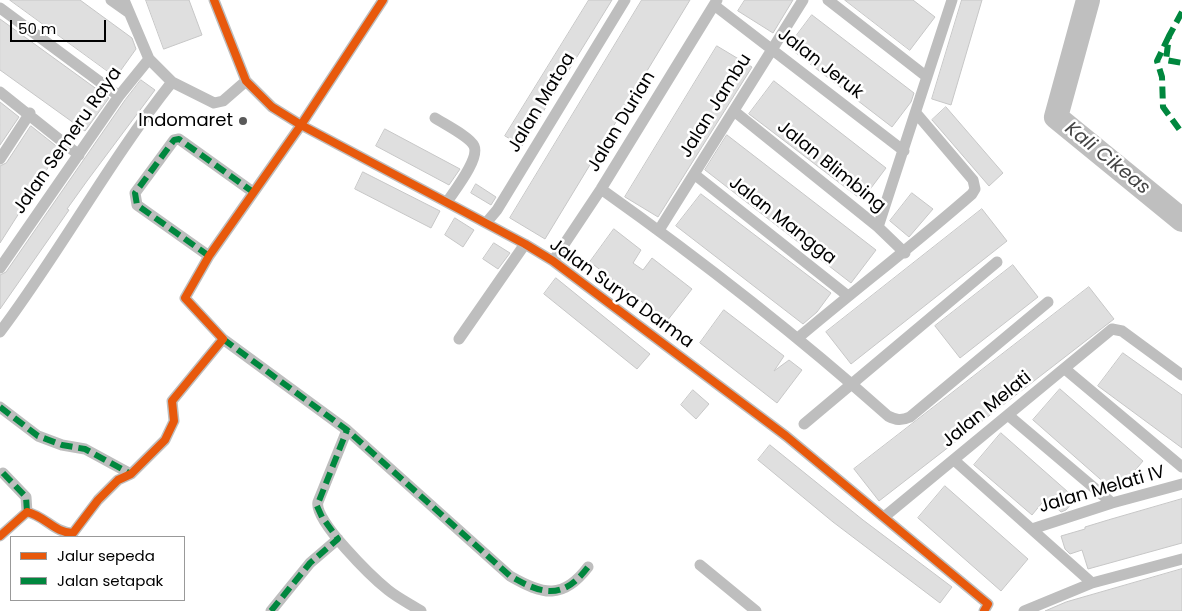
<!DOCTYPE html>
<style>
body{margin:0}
#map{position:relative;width:1182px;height:611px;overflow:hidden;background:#fff;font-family:Poppins,sans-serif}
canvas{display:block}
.legend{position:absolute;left:10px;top:536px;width:175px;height:65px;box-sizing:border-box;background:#fff;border:1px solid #999;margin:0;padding:6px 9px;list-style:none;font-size:15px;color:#000}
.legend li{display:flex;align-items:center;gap:10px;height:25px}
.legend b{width:25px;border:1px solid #999}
.scale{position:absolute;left:10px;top:20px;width:96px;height:22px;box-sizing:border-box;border:2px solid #000;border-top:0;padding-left:6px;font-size:15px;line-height:18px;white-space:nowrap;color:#000;-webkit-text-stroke:4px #fff;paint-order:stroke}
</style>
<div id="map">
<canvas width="1182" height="611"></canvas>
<ul class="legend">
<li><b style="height:6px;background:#e8590c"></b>Jalur sepeda</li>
<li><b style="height:6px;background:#00873e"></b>Jalan setapak</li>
</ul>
<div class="scale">50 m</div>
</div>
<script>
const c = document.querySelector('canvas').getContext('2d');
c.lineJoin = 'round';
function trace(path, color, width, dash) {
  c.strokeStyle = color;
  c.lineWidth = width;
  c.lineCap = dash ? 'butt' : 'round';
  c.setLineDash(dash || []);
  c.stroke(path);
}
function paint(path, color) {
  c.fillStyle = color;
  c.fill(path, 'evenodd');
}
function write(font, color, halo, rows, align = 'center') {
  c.font = font + ' Poppins,sans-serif';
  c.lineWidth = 5;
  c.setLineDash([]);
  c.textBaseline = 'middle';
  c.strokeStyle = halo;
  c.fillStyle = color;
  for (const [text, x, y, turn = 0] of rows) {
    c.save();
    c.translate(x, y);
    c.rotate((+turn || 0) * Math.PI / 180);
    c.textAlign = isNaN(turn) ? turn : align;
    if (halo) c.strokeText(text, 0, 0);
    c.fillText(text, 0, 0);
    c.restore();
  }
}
const river = new Path2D(`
 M1088,0L1056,117L1182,220`);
const building = new Path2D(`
 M10,0H80L132,38L136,49L116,77Z
 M146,0H189L202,35L164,49Z
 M589,0H612L522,146L505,136Z
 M642,0H690L545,239L510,218Z
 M745,0H793L773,33L738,11Z
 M845,0H913L935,17L910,50Z
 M962,0H982L951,105L932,99Z
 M812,15L914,93L911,102L892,127L788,47Z
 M0,19L109,98L85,131L0,70Z
 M717,46L752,67L658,217L625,197Z
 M141,80L155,90L87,181L67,209L69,210L0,309V275L6,272L125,100Z
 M774,81L886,168L862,200L749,114Z
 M0,102L19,117L0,145Z
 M946,107L1003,173L989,186L932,120Z
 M31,126L60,149L0,243V166L6,163Z
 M385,129L460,169L449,185L376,146Z
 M727,135L876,250L851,283L705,170Z
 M363,172L440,211L431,228L355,189Z
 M476,184L496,197L491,205L471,193Z
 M912,193L933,209L909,237L890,221Z
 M701,194L831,293L817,312L803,324L676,226Z
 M982,209L1007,241L851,364L826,332Z
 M455,218L474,230L463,247L445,235Z
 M614,229L641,250L633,263L643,270L652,258L692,289L667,321L590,262Z
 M494,243L510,253L498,269L483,259Z
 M1013,265L1038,297L960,358L935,326Z
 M556,278L650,354L637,369L544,294Z
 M1089,287L1114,319L879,501L854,469Z
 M724,310L784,356L774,371L789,360L802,370L777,403L700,343Z
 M1123,353L1182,395V448L1098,386Z
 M1060,389L1143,461L1116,493L1033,420Z
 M693,390L709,404L696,419L681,405Z
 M1001,433L1076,499L1066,510L1061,512L1046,498L1032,515L974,465Z
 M770,445L863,520L952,587L940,603L833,522L758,460Z
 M945,486L1028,559L1001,591L918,518Z
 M1182,499V543L1088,569L1082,550L1070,554L1065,549L1061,536L1085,529V527L1108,520Z
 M1182,569V611H1045L1066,602Z`);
const minor = new Path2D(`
 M111,0L128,12
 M124,0L149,59L172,82L214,103L223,101L246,81
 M214,0L246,81L272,107L301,125L525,244L553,261L786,436L988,604L984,611
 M828,0L927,77
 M714,5L904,151
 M0,8L119,96
 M0,92L79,155
 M734,111L878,227L905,253
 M435,118C444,124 470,137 474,146C480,159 454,191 447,202
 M0,159L30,113
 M694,174L848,296
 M601,189C701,260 797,335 888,416C896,420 901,421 910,417L1048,302
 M486,223L497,210L625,0
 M878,227L952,0
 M659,230L803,0
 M209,256L137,205L135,193L174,140L179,139L253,192
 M553,261L601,189L717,0
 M0,268L119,96L149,59
 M0,332C61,251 109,161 172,82
 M798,338C856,289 915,244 972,194L975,189L973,180L916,113
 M223,339L347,430L510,576C543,595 563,600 588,567
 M459,339L525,244
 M1065,369L1182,467
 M0,407L38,436L62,445L85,449L131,474
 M1008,415L1112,503
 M804,424L997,262
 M347,430L318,502C313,520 373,578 388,590C398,598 410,604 421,611
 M954,460L1092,583
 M3,473L26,497L27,512
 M884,517L1112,329L1122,331L1182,375
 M1032,529L1112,503L1182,484
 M0,536L27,512C45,516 55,533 73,533L98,500L118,480L131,474L165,440L174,421L172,401L223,339L185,298L209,256L301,125L383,0
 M700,565L756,611
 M271,611L310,563L338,539
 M1024,611L1092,583L1182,559`);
const quiet = new Path2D(`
 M1182,12L1169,36L1166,60L1182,63
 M1169,36L1157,61L1162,77L1163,107L1182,133
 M209,256L137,205L135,193L174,140L179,139L253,192
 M223,339L347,430L510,576C543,595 563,600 588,567
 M0,407L38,436L62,445L85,449L131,474
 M3,473L26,497L27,512
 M271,611L310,563L338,539L322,517L317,506L347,430`);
const cycleway = new Path2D(`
 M214,0L246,81L272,107L301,125L525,244L553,261L786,436L988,604L984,611
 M0,536L27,512C45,516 55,533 73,533L98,500L118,480L131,474L165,440L174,421L172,401L223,339L185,298L209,256L301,125L383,0`);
const markers = [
 [243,121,5,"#595959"]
];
const streetNames = [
 ["Jalan Jeruk",820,64,38],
 ["Jalan Matoa",542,103,-59],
 ["Jalan Jambu",716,106,-58],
 ["Jalan Durian",622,122,-59],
 ["Jalan Semeru Raya",68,141,-55],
 ["Jalan Blimbing",831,167,39],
 ["Jalan Mangga",782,221,38],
 ["Jalan Surya Darma",621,294,36],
 ["Jalan Melati",987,410,-39],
 ["Jalan Melati IV",1102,490,-16]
];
const poiNames = [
 ["Indomaret",233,121]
];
const waterNames = [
 ["Kali Cikeas",1107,159,39]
];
trace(river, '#bfbfbf', 24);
paint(building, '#dfdfdf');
trace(building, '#c7c7c7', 1);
trace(minor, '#bebebe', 11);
trace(quiet, '#00873e', 6, [12, 6]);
trace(cycleway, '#e8590c', 8);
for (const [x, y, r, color] of markers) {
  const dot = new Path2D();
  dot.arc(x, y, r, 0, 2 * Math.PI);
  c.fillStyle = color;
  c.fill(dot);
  trace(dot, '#fff', 2);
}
write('18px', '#000', '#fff', streetNames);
write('18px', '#000', '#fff', poiNames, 'right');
write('italic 19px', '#444', '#fff', waterNames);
</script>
